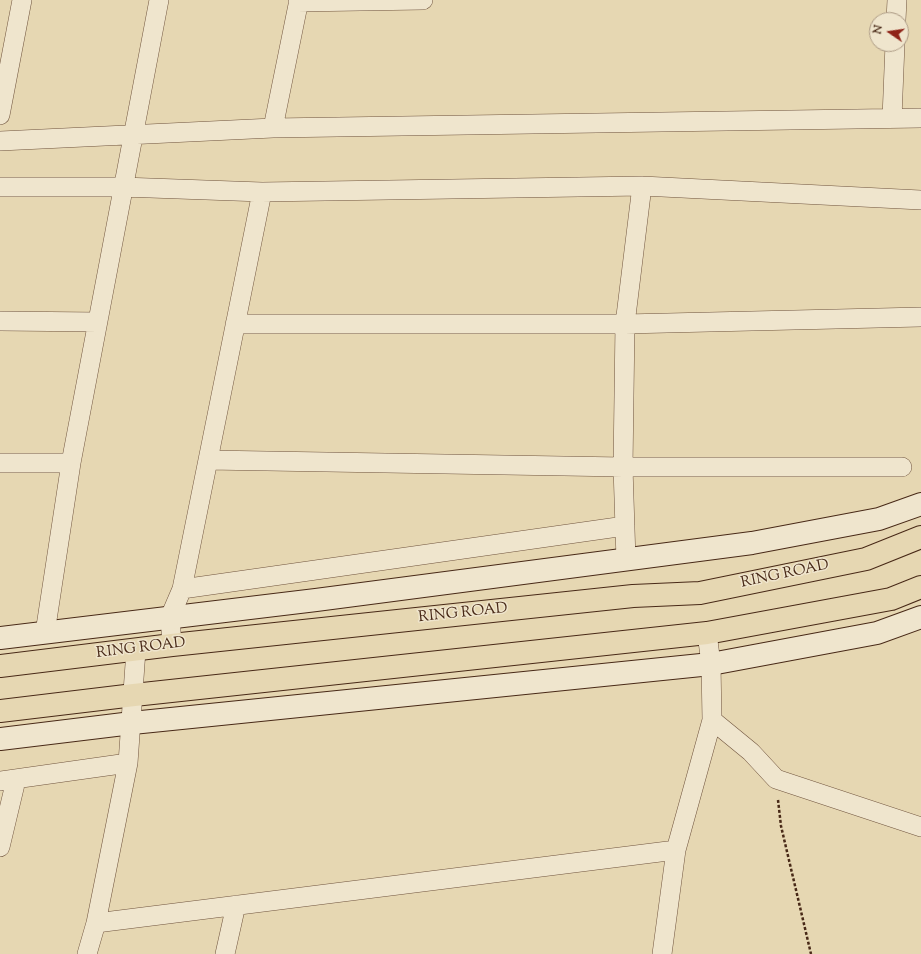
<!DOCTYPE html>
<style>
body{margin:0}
#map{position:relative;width:921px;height:954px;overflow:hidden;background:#e6d7b2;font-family:"Sorts Mill Goudy",serif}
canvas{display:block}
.north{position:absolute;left:869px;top:12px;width:40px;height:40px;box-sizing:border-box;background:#efe5cd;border:1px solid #ac9a84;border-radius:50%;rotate:283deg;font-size:11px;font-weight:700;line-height:16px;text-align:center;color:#482917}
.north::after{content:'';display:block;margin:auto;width:14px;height:18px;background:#8f2418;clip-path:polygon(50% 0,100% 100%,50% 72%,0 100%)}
</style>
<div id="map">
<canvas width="921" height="954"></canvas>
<div class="north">N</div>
</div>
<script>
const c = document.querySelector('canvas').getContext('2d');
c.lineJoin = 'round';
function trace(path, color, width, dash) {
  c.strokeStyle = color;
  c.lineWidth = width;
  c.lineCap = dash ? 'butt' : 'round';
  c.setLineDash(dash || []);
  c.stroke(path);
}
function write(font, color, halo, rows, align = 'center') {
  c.font = font + ' "Sorts Mill Goudy",serif';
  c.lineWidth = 3;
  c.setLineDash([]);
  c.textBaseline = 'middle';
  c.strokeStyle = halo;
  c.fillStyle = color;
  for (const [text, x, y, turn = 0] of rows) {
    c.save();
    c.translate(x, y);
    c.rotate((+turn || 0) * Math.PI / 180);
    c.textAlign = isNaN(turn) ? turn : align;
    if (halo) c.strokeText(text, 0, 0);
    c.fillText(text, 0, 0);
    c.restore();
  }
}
const path = new Path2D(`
 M778,800L781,826L811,954`);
const street = new Path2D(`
 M298,2L423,0
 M896,20L897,0
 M0,115L22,0
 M892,118L895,44
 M273,128L299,0
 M0,141L273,128L921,118
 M0,187H122L262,192L642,186L921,200
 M0,321L98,322
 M235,324H625L921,317
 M208,460L623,467H902
 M0,463H71
 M626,560L623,467L625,324L642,186
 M182,589L625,526
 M45,633L71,463L159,0
 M172,645L170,617L182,589L262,192
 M712,720L751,752L776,779L921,827
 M0,781L128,763
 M0,847L16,780
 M96,923L676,850
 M87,954L96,923L128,763L136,650
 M225,954L236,905
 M662,954L676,850L712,720L711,664L707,633`);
const secondary = new Path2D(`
 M0,638L316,600L752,543L879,519L921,504
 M0,739L132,723L711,664L877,633L921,617`);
const highway = new Path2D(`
 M0,666L172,645L633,596L700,593L866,559L921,537
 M0,711L134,695L707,633L891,599L921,587`);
const streetNames = [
 ["RING ROAD",785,575,-12],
 ["RING ROAD",463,614,-6],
 ["RING ROAD",141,649,-7]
];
trace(street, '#70543e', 20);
trace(secondary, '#482917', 24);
trace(highway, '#482917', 24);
trace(path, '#482917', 2.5, [3, 2]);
trace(street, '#efe5cd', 19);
trace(secondary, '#efe5cd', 22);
trace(highway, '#e6d7b2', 22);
write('15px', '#482917', '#efe5cd', streetNames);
</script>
